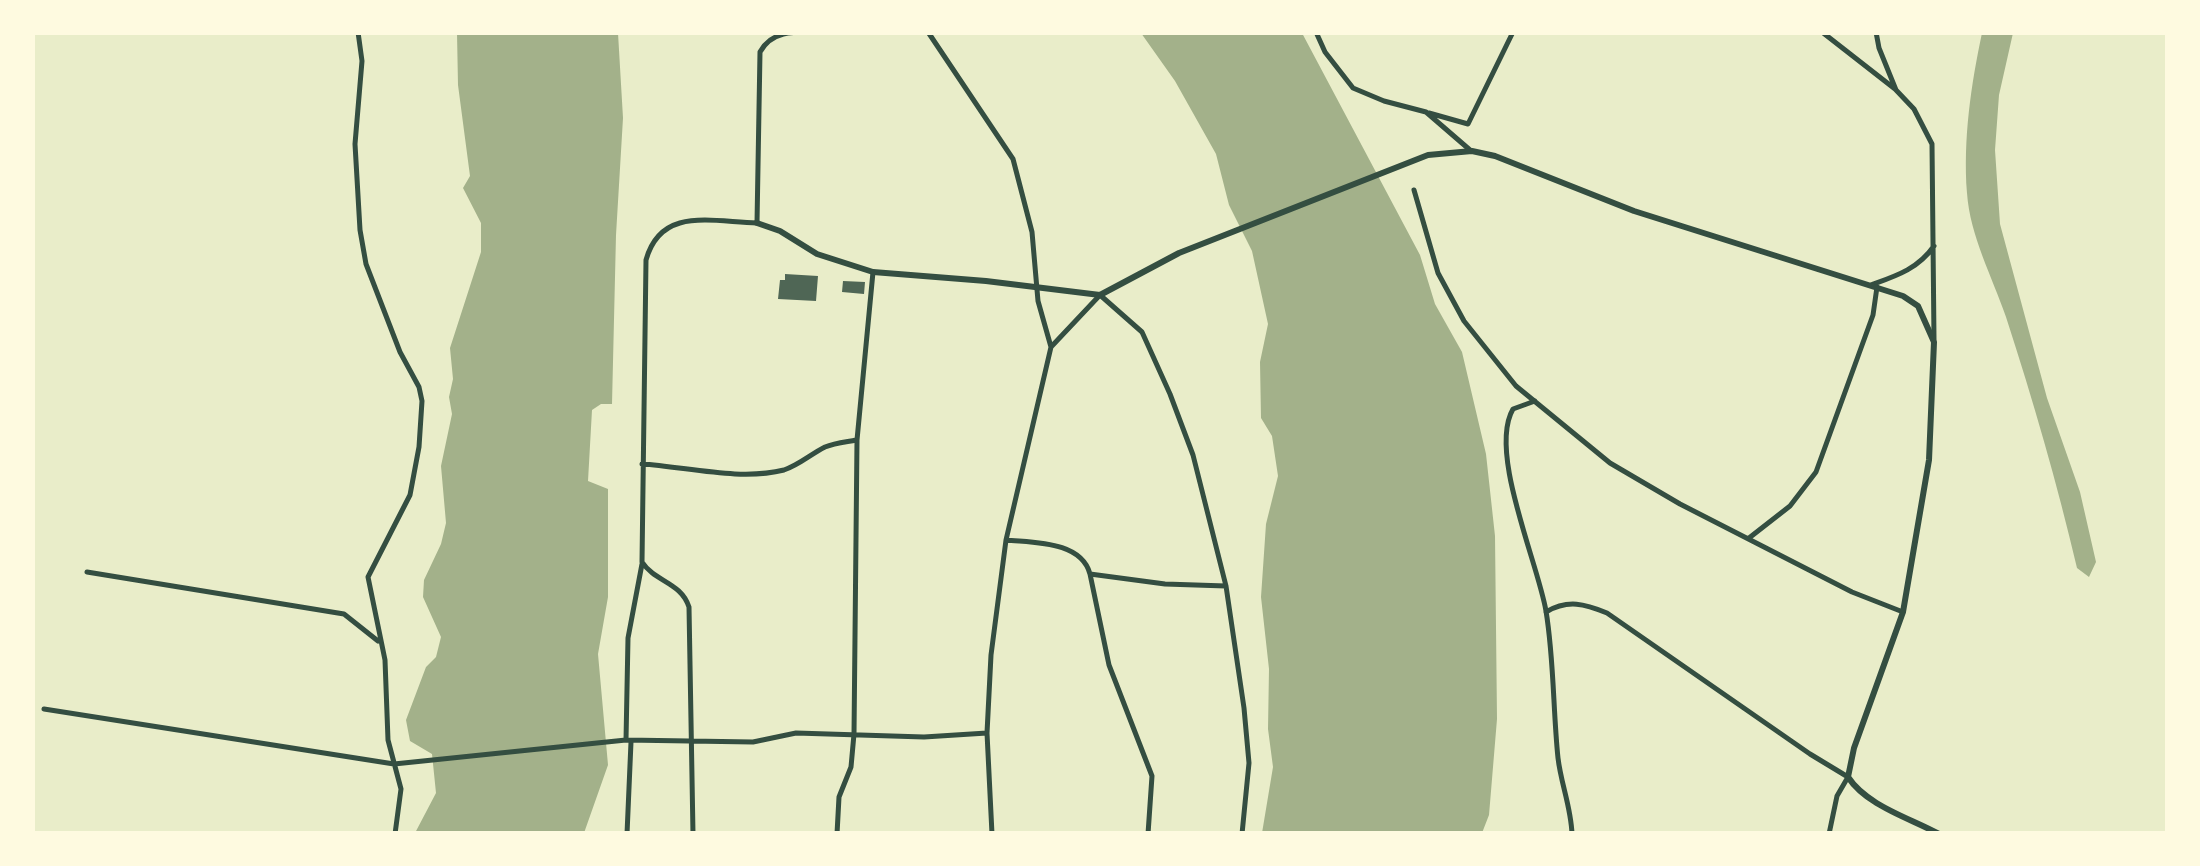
<!DOCTYPE html>
<style>
body{margin:0}
#map{position:relative;width:2200px;height:866px;overflow:hidden;background:#e9edc9;font-family:Rubik,sans-serif}
canvas{display:block}
.frame{position:absolute;inset:0;border:35px solid #fefae0;pointer-events:none}
</style>
<div id="map">
<canvas width="2200" height="866"></canvas>
<div class="frame"></div>
</div>
<script>
const c = document.querySelector('canvas').getContext('2d');
c.lineJoin = 'round';
function paint(path, color) {
  c.fillStyle = color;
  c.fill(path, 'evenodd');
}
function trace(path, color, width, dash) {
  c.strokeStyle = color;
  c.lineWidth = width;
  c.lineCap = dash ? 'butt' : 'round';
  c.setLineDash(dash || []);
  c.stroke(path);
}
const water = new Path2D(`
 M457,33H618L623,118L616,235L612,404H601L592,410L588,481L608,489V597L598,654L608,765L584,833H415L436,793L432,754L410,741L406,720L426,667L436,657L441,637L423,597L424,580L441,544L446,523L441,466L452,414L449,397L453,379L450,348L481,252V223L463,188L470,176L458,85Z
 M1141,33H1302L1420,255L1435,304L1462,352L1486,454L1495,536L1497,719L1489,815L1482,833H1262L1273,767L1268,729L1269,669L1261,597L1266,524L1278,476L1272,436L1261,418L1260,362L1268,324L1252,251L1229,205L1216,154L1175,81Z
 M1982,33H2013L1999,95L1995,150L2000,224L2047,398L2080,492L2096,562L2089,577L2077,568C2057,483 2033,400 2006,317C1992,276 1970,236 1967,193C1963,139 1971,85 1982,33Z`);
const building = new Path2D(`
 M785,274L818,276L816,301L778,299L780,280H785Z
 M843,281L865,282L864,294L842,292Z`);
const minor = new Path2D(`
 M358,32L362,61L355,144L360,230L366,264L400,352L419,387L422,401L419,447L410,495L368,577L385,660L388,740L401,789L395,834
 M928,32L1013,159L1032,232L1038,301L1051,347
 M1316,32L1325,52L1353,88L1384,101L1426,112L1470,150
 M1822,32L1895,89
 M1876,32L1879,48L1896,90L1914,109L1932,144L1934,339
 M1429,113L1468,124L1513,32
 M1414,190L1438,273L1464,321L1516,386L1610,463L1680,504L1852,592L1903,612
 M1871,285C1896,276 1918,269 1934,246
 M1535,401L1513,409C1488,452 1538,563 1546,611C1554,659 1553,710 1558,758C1561,784 1571,807 1572,834
 M642,464C687,467 740,481 784,470C799,465 811,454 825,447C835,443 846,442 856,440
 M1749,538L1790,506L1816,472L1873,315L1877,287
 M1006,540C1034,543 1081,541 1090,574L1165,584L1226,586
 M87,572L344,614L378,641
 M1090,574L1109,665L1152,776L1148,834
 M1546,612C1568,599 1585,604 1607,613L1810,754L1848,777L1837,796L1829,834
 M44,709L394,764L626,740L753,742L796,733L924,737L987,733
 M626,740L628,638L642,564
 M627,834L631,742
 M693,834L689,607C681,582 655,582 642,562L646,260C661,206 712,222 757,223L760,52C774,26 804,33 829,32
 M837,834L839,797L851,767L854,734L857,440L873,272
 M992,834L987,733L991,655L1006,540L1051,347L1100,295L1142,332L1170,394L1193,455L1226,586L1244,708L1249,763L1242,834`);
const tertiary = new Path2D(`
 M757,223L780,231L817,254L873,272L986,281L1100,295L1179,253L1428,155L1472,151L1495,156L1634,211L1903,296L1918,306L1934,342L1929,460L1903,612L1854,748L1848,777C1867,806 1910,818 1939,834`);
paint(water, '#a3b18a');
paint(building, '#4f6655');
trace(minor, '#344e41', 5);
trace(tertiary, '#344e41', 6);
</script>
